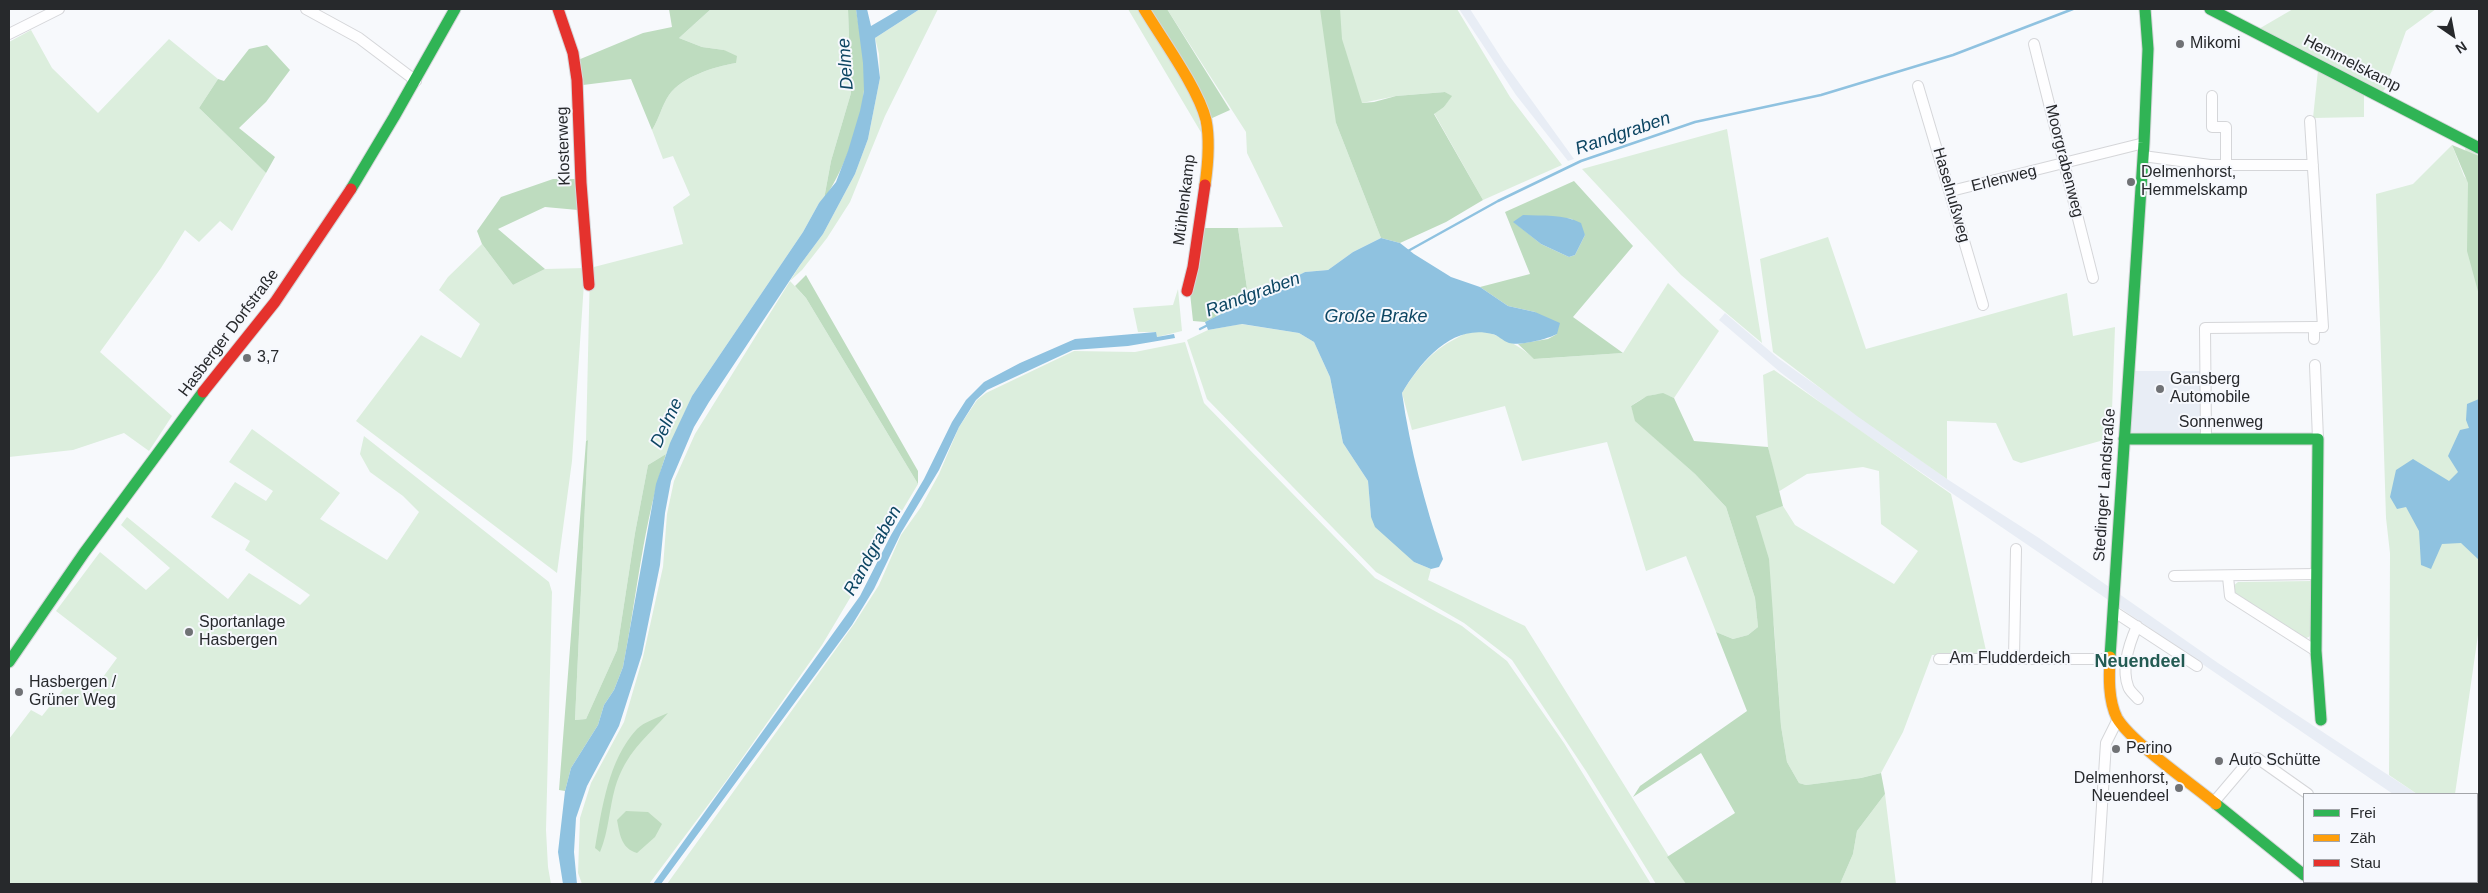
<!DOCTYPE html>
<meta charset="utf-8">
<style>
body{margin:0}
#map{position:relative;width:2488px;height:893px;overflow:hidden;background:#f7f9fc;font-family:Helvetica,sans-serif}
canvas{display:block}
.frame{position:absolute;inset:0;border:10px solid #27292c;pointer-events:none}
.legend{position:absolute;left:2303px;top:793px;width:175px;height:90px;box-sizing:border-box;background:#f6f8fd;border:1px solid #a3a5a9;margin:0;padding:6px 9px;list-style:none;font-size:15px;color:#27292c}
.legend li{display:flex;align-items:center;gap:10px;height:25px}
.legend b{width:25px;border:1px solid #a3a5a9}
.north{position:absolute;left:2428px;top:10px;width:50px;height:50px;-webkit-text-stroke:4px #f6f8fd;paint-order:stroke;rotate:147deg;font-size:14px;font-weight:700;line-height:20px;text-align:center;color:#27292c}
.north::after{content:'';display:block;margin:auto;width:18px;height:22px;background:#27292c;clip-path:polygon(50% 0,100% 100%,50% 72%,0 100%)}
</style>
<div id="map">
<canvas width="2488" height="893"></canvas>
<div class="frame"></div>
<ul class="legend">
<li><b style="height:6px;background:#30b455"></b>Frei</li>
<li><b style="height:6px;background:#ff9f0a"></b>Zäh</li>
<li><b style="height:6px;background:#e5322d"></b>Stau</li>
</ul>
<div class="north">N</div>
</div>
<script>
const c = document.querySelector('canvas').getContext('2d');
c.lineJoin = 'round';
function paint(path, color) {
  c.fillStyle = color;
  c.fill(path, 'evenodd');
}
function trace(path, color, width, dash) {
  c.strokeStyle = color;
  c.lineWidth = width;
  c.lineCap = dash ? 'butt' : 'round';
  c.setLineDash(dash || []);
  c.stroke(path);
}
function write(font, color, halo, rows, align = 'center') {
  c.font = font + ' Helvetica,sans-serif';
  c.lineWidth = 4;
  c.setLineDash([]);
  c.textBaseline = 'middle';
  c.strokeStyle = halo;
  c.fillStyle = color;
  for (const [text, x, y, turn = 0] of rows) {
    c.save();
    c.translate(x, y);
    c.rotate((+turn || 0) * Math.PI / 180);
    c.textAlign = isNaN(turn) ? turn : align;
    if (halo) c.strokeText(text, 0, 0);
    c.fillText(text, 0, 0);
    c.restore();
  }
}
const built = new Path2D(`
 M1459,9H1470L1504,62L1574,159L1568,161L1516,95Z
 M1725,313L1778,358L1947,479L2039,538L2218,663L2417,794H2393L1840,417L1780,372L1719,320Z
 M2131,371H2201L2203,435L2129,432Z`);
const green = new Path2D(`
 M711,9H848L851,93L831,161L824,199L819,203L803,232L692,396L666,454L648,465L635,533L617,650L586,719L575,720L588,440L586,441L590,268L683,244L673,207L690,195L673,156L663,159L652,130C659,119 662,105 669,95C683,76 714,67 736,63L724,50L702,47L679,38Z
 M920,9H938L885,116L850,202L827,238L802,270L790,281L806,298L918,484L822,645L726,781L649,884H582L578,873L580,818L591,783L624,722L643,657L663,567L667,514L674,481L695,434L800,265L823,234L855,174L868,139L880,78L879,54L875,38Z
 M1128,9H1142L1194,96L1202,134Z
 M1167,9H1457L1510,97L1562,165L1483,200L1434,113L1444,107L1451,96L1445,92L1396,96L1362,103L1336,123L1381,238L1353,252L1328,270L1305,272L1254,298L1248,295L1238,228L1283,227L1247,153L1246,132Z
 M2293,9H2436L2406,31L2385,89L2380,94L2257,30Z
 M31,30L52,68L98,113L169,39L218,79L199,108L266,173L232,231L220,221L199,242L185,230L161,268L100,352L172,416L149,451L124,433L73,450L9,457V42Z
 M2318,70L2364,93V117L2313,118Z
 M1727,129L1762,343L1681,275L1582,169Z
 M2452,145L2464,176L2468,181L2465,147L2479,155V628L2455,794H2417L2389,775L2390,553L2386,518L2376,194L2413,184Z
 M1828,237L1866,349L2067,293L2073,336L2115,327L2111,438L2021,463L2013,460L1996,423L1947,421V479L1857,416L1773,352L1760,259Z
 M482,244L513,285L545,269L585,268L572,461L557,573L356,421L421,335L461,358L480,324L439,290L448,277Z
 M1668,283L1719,331L1674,398C1656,390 1646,396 1631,406L1636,421L1695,474L1726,507L1755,598L1758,627L1748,635L1733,639L1716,632L1686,556L1646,571L1607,442L1522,461L1505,406L1412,430L1402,393C1416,370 1431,351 1455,339C1459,337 1465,333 1469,332C1490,327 1520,346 1535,359L1623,353Z
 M1178,289L1182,331L1157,337L1155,332H1138L1133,308L1173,305Z
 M1241,324L1299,333L1314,342L1330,377L1343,443L1368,481L1371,517L1414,562L1431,569L1428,580L1525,626L1686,884H1656L1586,771L1512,660L1464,623L1376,572L1207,399L1187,340L1208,330Z
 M1185,342L1204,403L1375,578L1462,626L1507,661L1564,743L1651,884H667L854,624L879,585L901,535L921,507L939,474L959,427L977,400L986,393L1074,351L1135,352Z
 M1774,370L1951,494L1987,655H1932L1903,732L1881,773L1861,778L1806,785L1799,783L1787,762L1781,726L1774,626L1756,515L1783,506L1795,525L1894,584L1918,551L1881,524L1879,471L1863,467L1807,474L1778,492L1768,447L1763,375Z
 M252,429L340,493L320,519L387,560L419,512L403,496L370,472L360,454L364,436L549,582L552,592L546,830L548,867L551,884H9V739L31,710L42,716L70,681L92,692L117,658L56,611L100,552L146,590L170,568L121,525L127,517L228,599L249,573L300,605L310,595L245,550L250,541L211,517L235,482L266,501L273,491L229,462Z
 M2311,581L2312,633L2309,637L2303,639L2234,593L2233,586L2238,582Z
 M1885,794L1896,884H1840L1853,854L1857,831Z`);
const forest = new Path2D(`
 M669,9H711L679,38L702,47L724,50L737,56L736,63C714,67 683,76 669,95C662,105 659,119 652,130L631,79L583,85L578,60L643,33L672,27Z
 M848,9H856C860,35 866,63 864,90C862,123 843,172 824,199L831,161L851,93Z
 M1149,9H1167L1230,110L1210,119Z
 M1320,9H1340L1342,39L1362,103L1374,102L1396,96L1445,92L1452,96L1444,107L1434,114L1483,200L1446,222L1400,243L1381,238L1336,123Z
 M267,45L290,70L266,102L239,128L275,157L266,173L199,108L218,79L224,81L249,49Z
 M2452,145L2479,156V295L2467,251L2468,183Z
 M553,179H576L578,210L545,207L498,229L545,269L513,285L482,244L477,231L501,197Z
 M1574,181L1633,246L1573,317L1623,353L1534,359L1518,344L1548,339L1557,334L1535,312L1508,306L1480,287L1530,274L1505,212ZM1544,216L1572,219L1585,235L1575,255L1569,257L1541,244L1514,222Z
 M1202,228H1238L1248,295L1254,298L1205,322L1193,321L1190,293Z
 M806,275L918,471V484L806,298L795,286Z
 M1663,393L1674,398L1694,441L1768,447L1783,506L1756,516L1769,559L1781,726L1787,762L1799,783L1806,785L1861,778L1881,773L1885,794L1857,831L1853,854L1840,884H1686L1667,857L1735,813L1701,753L1633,797L1640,786L1747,711L1716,632L1733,639L1748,635L1758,627L1755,598L1726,507L1695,474L1635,421L1631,406L1647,396Z
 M588,440L575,720L586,719L617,650L635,533L648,465L666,454C643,523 637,596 623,667L614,690L604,705L598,725L571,768L565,791L559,790L586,441Z
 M668,713C645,739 626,752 615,788C609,809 609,831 600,852L595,848C602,809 608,760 637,729C644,722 659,717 668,713Z
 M626,811L648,812L662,824L655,837L637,853C621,848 620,835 617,820Z`);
const water = new Path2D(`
 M856,9H867L871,26L900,9H920L875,38L880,78L868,139L855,174L823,234L800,265L709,402L694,427L671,481L665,513L660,565L642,654L619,726L587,786L576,818L574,852L577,884H563L558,852L565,791L571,768L598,725L604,705L614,690L623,667L656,484L670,443L692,396L803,232L819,203L836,182L848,151L860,111L864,91L863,63Z
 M1523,215C1543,216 1563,214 1581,223L1585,235L1575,255L1569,257L1541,244L1513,222Z
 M1381,238L1400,243L1414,254L1451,277L1480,287L1508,306L1535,312L1560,323L1557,334C1548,339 1520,346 1509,343C1503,341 1498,335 1492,334C1451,324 1421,362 1402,393C1410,449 1425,504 1443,559L1439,567L1431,569L1414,562L1375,527L1371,517L1368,481L1343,443L1330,377L1314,342L1299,333L1242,324L1208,330L1205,322L1305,272L1328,270L1353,252Z
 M1156,332L1157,337L1174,334L1175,338L1128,346L1073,350L987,390L976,400L959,427L939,470L901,533L874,589L852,625L661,884H653L860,596L891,535L924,479L952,422L966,400L984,382L1020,363L1075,339Z
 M2479,399V560L2461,543L2442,544L2431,569L2421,565L2419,531L2406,507L2397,509L2390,497L2396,470L2413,459L2449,481L2458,472L2448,456L2460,430L2469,428L2466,420L2467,404Z`);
const stream = new Path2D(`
 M1408,251L1498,201L1581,161L1695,122L1821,95L1953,55L2073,9
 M1200,329L1208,325`);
const street = new Path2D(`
 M306,9L359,38L416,81
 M9,34L59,9
 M2034,44L2093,278
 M1918,86L1983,305
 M2212,96V127H2226V165
 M2310,121L2323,327H2314V339
 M2143,156L2210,165H2313
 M1951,191L2144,143
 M2315,365L2318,439
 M2206,439L2205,328L2314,327
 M2174,576L2316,574
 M2228,577L2230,596L2316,651
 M2113,611L2197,666
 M2137,626C2129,644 2121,667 2128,686C2129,691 2135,695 2138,699
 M2014,658L2016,549
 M1939,659H2110
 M2214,802L2248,762L2257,758L2308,794
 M2442,882V884
 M2097,884L2106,743L2118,719`);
const fast = new Path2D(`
 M2210,9L2479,148
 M351,189L394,117L455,9
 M2124,439H2318L2316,651L2321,720
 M2110,657L2144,143L2148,49L2145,9
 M9,662L84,553L203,392
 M2216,804L2304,875
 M2312,882L2315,884`);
const slow = new Path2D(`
 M1144,9C1162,39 1198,88 1206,120C1210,140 1208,164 1205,185
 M2110,657C2109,676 2108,700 2117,718C2131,742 2192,784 2216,804`);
const jam = new Path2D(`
 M558,9L573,53L577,80L581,183L589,285
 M1187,291L1193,267L1205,185
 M203,392L275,302L351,189`);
const markers = [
 [2180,44,5,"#707275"],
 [2131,182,5,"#707275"],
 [247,358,5,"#707275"],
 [2160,389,5,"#707275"],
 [189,632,5,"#707275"],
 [19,692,5,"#707275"],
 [2116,749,5,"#707275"],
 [2219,761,5,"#707275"],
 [2179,788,5,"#707275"]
];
const poiNames = [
 ["Mikomi",2190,44],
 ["Delmenhorst,",2141,173],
 ["Hemmelskamp",2141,191],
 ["3,7",257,358],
 ["Gansberg",2170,380],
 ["Automobile",2170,398],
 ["Sportanlage",199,623],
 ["Hasbergen",199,641],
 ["Hasbergen /",29,683],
 ["Grüner Weg",29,701],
 ["Perino",2126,749],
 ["Auto Schütte",2229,761],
 ["Delmenhorst,",2169,779,"right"],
 ["Neuendeel",2169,797,"right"]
];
const streetNames = [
 ["Hemmelskamp",2352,64,27],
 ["Klosterweg",564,146,-92],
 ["Moorgrabenweg",2064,161,76],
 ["Erlenweg",2004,179,-14],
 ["Haselnußweg",1951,195,74],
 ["Mühlenkamp",1185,200,-83],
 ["Hasberger Dorfstraße",229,333,-53],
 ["Sonnenweg",2221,423],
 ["Stedinger Landstraße",2105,485,-86],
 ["Am Fludderdeich",2010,659]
];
const waterNames = [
 ["Delme",846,64,-94],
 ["Randgraben",1623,134,-19],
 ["Randgraben",1253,295,-20],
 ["Große Brake",1376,317],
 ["Delme",667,423,-65],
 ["Randgraben",873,551,-61]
];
const neighbourhoodNames = [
 ["Neuendeel",2140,662]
];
paint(built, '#e8edf5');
paint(green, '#dceedd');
paint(forest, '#bedcbf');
paint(water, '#8fc2e0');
trace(stream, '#8fc2e0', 2.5);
trace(street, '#d5d6d9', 12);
trace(fast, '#d5d6d9', 13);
trace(slow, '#d5d6d9', 13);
trace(jam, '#d5d6d9', 13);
trace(street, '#fefeff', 10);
trace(fast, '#30b455', 11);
trace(slow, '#ff9f0a', 11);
trace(jam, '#e5322d', 11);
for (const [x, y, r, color] of markers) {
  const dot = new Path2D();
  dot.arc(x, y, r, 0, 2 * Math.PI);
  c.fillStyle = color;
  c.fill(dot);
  trace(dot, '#f6f8fd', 2);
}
write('16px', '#27292c', '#f6f8fd', poiNames, 'left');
write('16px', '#27292c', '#f6f8fd', streetNames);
write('italic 18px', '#0c4562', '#f6f8fd', waterNames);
write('bold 18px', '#225a52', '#f6f8fd', neighbourhoodNames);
</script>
